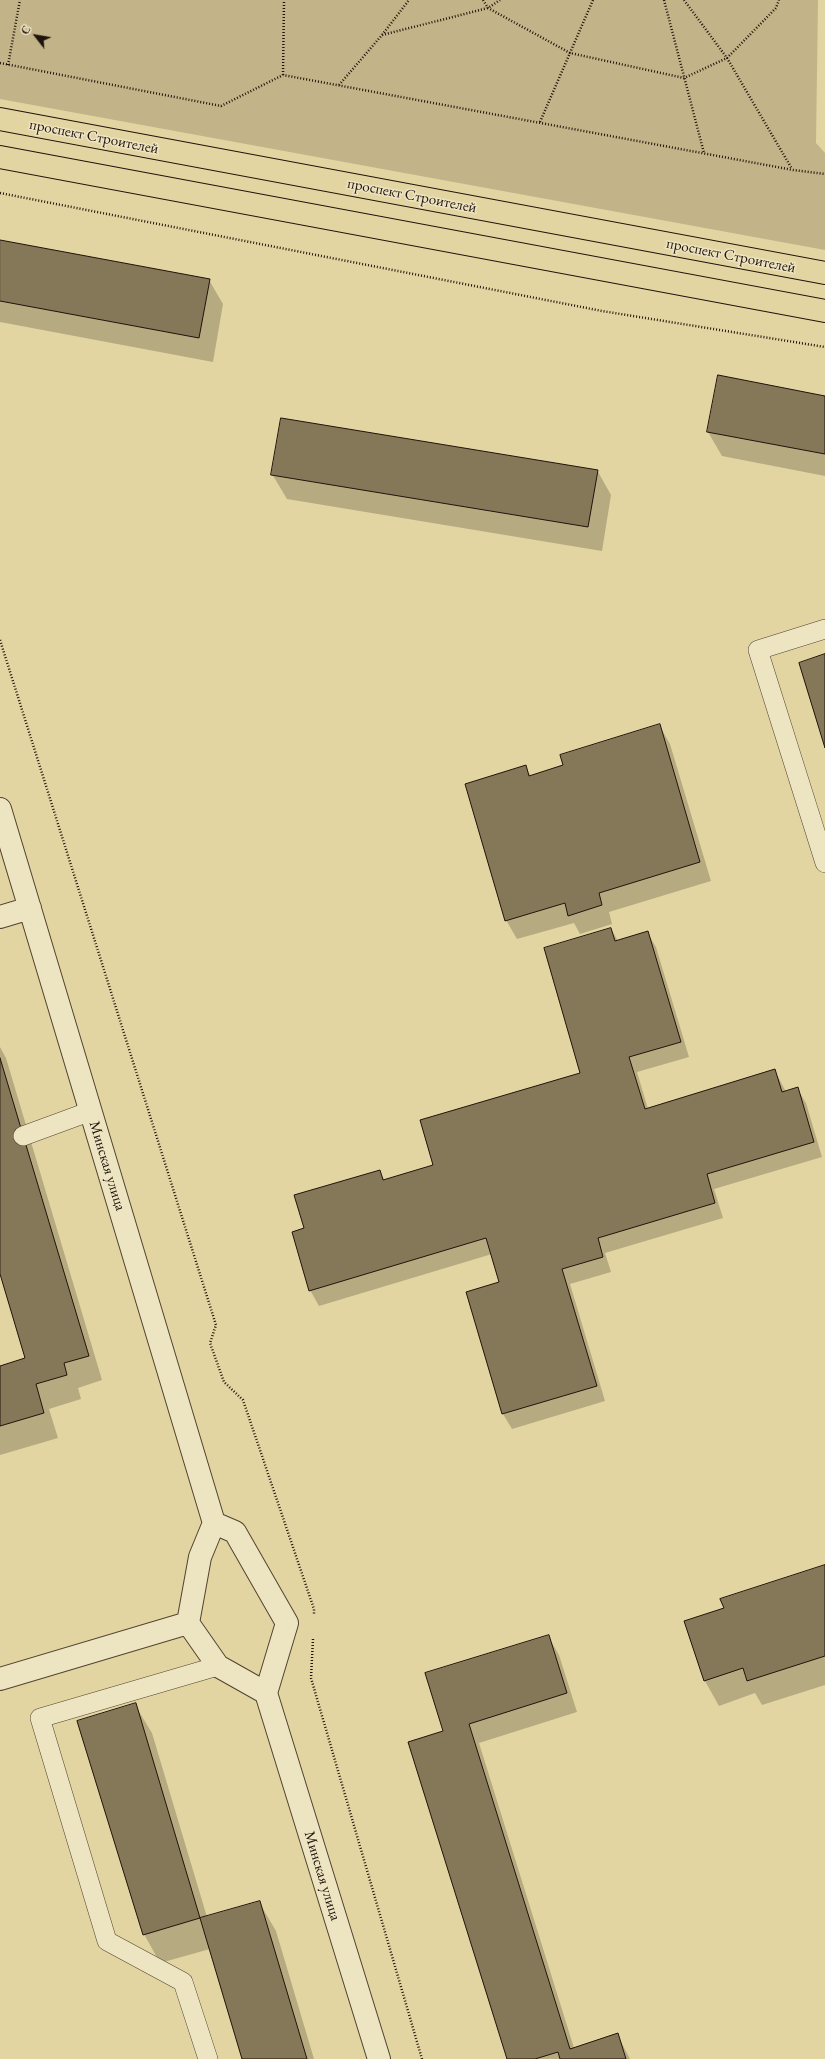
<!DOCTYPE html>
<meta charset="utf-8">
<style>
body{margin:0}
#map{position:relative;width:825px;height:2059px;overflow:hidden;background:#e3d5a1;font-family:"EB Garamond",serif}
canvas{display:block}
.north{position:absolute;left:16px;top:16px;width:40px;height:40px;-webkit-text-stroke:3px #ede4c2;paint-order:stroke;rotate:301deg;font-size:11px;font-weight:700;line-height:16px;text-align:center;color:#20130b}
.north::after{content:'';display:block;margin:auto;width:14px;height:18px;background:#20130b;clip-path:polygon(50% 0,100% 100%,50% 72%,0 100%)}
</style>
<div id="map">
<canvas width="825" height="2059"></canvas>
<div class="north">С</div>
</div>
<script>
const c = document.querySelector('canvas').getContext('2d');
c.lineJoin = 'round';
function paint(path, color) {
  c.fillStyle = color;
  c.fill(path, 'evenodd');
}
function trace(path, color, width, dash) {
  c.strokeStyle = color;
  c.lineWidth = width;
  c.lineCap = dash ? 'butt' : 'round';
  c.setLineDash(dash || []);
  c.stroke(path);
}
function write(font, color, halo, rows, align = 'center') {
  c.font = font + ' "EB Garamond",serif';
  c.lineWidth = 3;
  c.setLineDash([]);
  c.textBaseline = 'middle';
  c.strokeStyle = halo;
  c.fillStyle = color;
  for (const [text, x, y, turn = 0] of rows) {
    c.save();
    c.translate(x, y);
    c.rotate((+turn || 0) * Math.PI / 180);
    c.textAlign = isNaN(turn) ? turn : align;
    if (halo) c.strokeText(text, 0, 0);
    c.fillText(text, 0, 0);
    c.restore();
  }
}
const green = new Path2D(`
 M0,0H818L816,143L825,153V250L0,99Z`);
const shadow = new Path2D(`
 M0,241L209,280L223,304L213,362L0,322Z
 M825,397V476L722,456L708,432Z
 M597,470L611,495L602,551L287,499L272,474Z
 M659,725L670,744L711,881L609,912L612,924L580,934L574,923L517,939L506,920L525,767L531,776L564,765Z
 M611,929L618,941L647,932L656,947L689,1057L637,1072L648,1109L775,1071L786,1092L797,1088L806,1103L822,1157L714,1189L723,1218L605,1253L611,1272L570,1284L605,1401L512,1429L503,1414L468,1293L501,1283L492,1254L319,1306L310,1290L306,1229L380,1171L385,1181L435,1166L582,1073Z
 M0,1047L6,1058L102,1380L78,1388L81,1399L49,1409L58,1438L0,1455V1367L26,1359L0,1270Z
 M825,1566V1685L762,1705L755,1693L719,1706L705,1681L686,1622L725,1609Z
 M548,1636L559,1655L577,1712L479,1743L574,2048L617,2034L630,2059H508L444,1732Z
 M135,1705L152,1733L207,1917L259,1902L276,1931L314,2059H243L210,1949L160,1963L144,1934Z`);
const building = new Path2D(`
 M0,240L210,279L199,338L0,301Z
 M718,375L825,396V454L707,432Z
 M281,418L598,470L588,527L271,475Z
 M825,654V748L799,663Z
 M660,724L700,862L599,893L602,905L568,916L565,903L505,921L465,784L526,765L529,776L563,765L560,755Z
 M611,928L615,941L648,931L681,1042L629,1057L645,1109L775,1069L782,1092L798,1087L814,1142L707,1174L715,1203L598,1238L603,1257L562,1269L597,1386L502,1414L466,1292L499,1282L486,1238L309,1291L292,1232L304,1228L294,1195L380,1170L383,1180L433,1165L420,1120L580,1073L544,948Z
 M0,1058L89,1356L64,1363L67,1375L36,1384L44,1413L0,1426V1366L25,1358L0,1274Z
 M825,1565V1656L747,1681L743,1668L704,1681L684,1621L724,1608L720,1599Z
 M549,1635L567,1693L469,1724L570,2049L618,2033L626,2059H560L558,2052L535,2059H507L408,1742L443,1731L425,1673Z
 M136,1703L200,1918L143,1935L77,1721Z
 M260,1901L307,2059H242L200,1918Z`);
const path = new Path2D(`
 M483,0L488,8L570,53L684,78L727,58L776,8L779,0
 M664,0L704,153
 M684,0L727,58L792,169
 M382,35L409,0
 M0,63L221,106L283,75L793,170L825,174
 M8,65L20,0
 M283,75L284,0
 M339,85L382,35L488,8L500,0
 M540,122L593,0
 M0,193L602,311L825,347
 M0,640L216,1325L210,1343L224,1382L243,1400L314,1609V1614
 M313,1639L311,1678L422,2059`);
const lane = new Path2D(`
 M825,629L758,650L825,863
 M23,1136L91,1111
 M208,2059L183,1982L107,1941L40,1718L218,1666`);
const street = new Path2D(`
 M0,809L214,1523L200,1557L188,1623L218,1666L266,1693
 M0,917L30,908
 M214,1523L235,1532L287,1623L266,1693L379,2059
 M0,1679L188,1623`);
const primary = new Path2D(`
 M0,119L825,273
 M0,157L825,311`);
const streetNames = [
 ["проспект Строителей",94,137,11],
 ["проспект Строителей",412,196,11],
 ["проспект Строителей",731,256,11],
 ["Минская улица",107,1166,73],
 ["Минская улица",322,1876,73]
];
paint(green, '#c2b488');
paint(shadow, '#0003');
paint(building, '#857859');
trace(building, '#20130b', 1);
trace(lane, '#514430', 20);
trace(street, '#514430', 24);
trace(primary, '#20130b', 24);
trace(path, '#20130b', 2.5, [1, 2]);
trace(lane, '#ede4c2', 19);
trace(street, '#ede4c2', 22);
trace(primary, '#e3d5a1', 22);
write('15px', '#20130b', '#ede4c2', streetNames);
</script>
